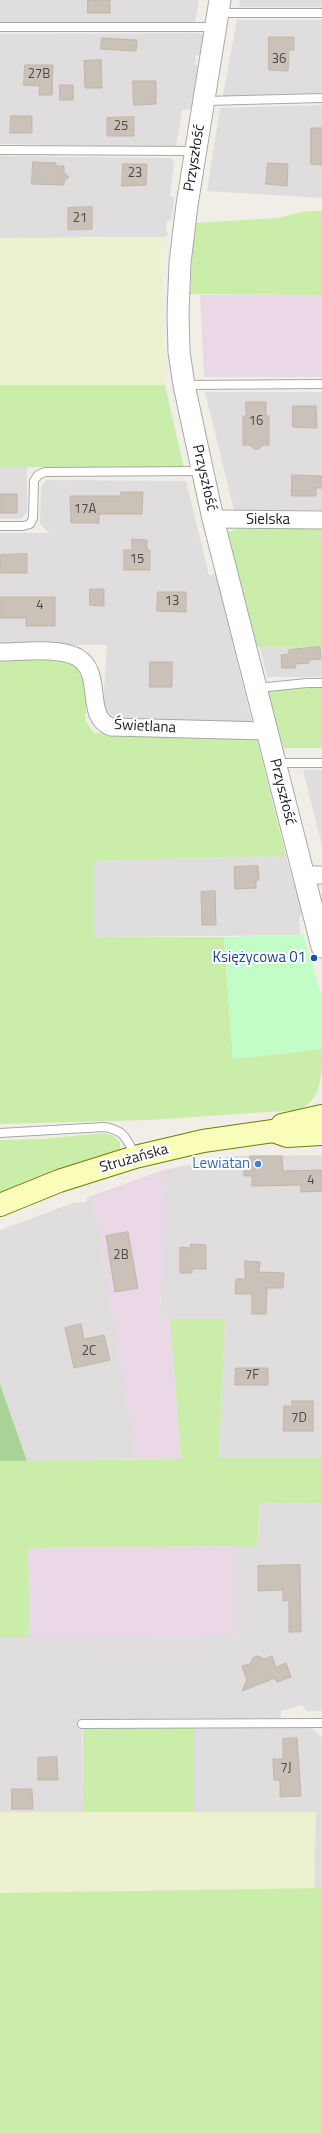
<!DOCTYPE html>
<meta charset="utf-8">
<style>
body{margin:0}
canvas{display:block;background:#f1eee7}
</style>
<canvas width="322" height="2134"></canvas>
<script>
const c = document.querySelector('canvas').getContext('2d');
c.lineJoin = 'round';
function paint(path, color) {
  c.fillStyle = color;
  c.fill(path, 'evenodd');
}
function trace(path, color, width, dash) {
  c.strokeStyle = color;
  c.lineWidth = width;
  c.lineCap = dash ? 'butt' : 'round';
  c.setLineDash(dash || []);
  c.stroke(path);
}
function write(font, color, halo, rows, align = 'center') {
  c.font = font + ' "Titillium Web",sans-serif';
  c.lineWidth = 4;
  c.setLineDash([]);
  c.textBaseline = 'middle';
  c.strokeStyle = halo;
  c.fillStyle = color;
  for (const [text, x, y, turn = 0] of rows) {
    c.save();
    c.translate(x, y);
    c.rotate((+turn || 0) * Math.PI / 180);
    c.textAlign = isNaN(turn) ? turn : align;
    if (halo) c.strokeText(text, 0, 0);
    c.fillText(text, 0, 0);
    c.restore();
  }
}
const residential = new Path2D(`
 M0,0H199L195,22H0Z
 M240,0H322V7H239Z
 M237,20H322V94L223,96Z
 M198,33L204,35L201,54L196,56L195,64L199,67L194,97L191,109L182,110L176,147L0,144V34Z
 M322,105V198L207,191L220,108Z
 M0,156L171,158L174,162L170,197H174L172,218L167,221L166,232L169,233L165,237L0,238Z
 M205,392H322V510H234Z
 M0,467H27V513L21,519H0Z
 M46,480L186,481L209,575L216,574L252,723L118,721L103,707L107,645H0V533H49L40,524L41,487Z
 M260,647H322V677H267Z
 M303,770H322V845Z
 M286,856L302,913L299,918L300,935L93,937V861Z
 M322,1155V1458H219L225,1319H160L164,1170L232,1156Z
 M93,1195L137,1459L27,1461L0,1384V1230L73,1203L86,1202L87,1198Z
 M322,1503V1711H307L302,1705L281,1711V1718L82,1719L83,1812H0V1637L235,1635V1546H257L260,1504Z
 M194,1728H311L322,1737V1888L314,1889L316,1812H194Z`);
const industrial = new Path2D(`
 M200,295H322V377H204Z
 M164,1170L160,1319H170L181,1459H137L93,1195Z
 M235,1546V1635L30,1637L28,1548Z`);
const farmland = new Path2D(`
 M165,237L163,278L165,385H0V238Z
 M0,1812H316L314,1889L0,1893Z`);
const grass = new Path2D(`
 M308,211H322V295L190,294L194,223L277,218Z
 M0,385H165L184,468L0,467Z
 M322,528V647H257L228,532L236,529Z
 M0,658H58L71,661L82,671L88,685L85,720L94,733L256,736L286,856L93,861V937H224L233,1059L322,1049C322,1076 322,1099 299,1110L149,1120L0,1124Z
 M322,687V748H283L268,693L271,689Z
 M104,1133L112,1135L120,1142V1148L116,1153L0,1196V1140L42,1139Z
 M170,1319H225L219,1458H322V1503L260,1504L257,1546L28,1548L30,1637H0V1461L181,1459Z
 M194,1728V1812H83V1729Z
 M322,1888V2134H0V1893Z`);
const forest = new Path2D(`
 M0,1384L27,1461H0Z`);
const park = new Path2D(`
 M303,935L322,997V1049L233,1059L224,937Z`);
const building = new Path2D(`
 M88,0H110V13H88Z
 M269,37H294V50H289L288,71L269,70Z
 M102,38L137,40L136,51L101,49Z
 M101,60L102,88H85L84,61Z
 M25,65H53L52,95H39L40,86L24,85Z
 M133,81H156V104L134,105Z
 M60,85H73V100H60Z
 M11,116H32V133H10Z
 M134,117V136H107V118Z
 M311,128H322V165L311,164Z
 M33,162L56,163V166H64V173L69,177L64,181V185L32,184Z
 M268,163L288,164L287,186L266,184Z
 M123,164H147L146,185L122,186Z
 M92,207V229L68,230V208Z
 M246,402H266V416H269V445H263L259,449H254L250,445H243V416H246Z
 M293,406H316L317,428L293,427Z
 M292,475L322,476V488H316V496H292Z
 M121,492H143L142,514H99V523H71L70,496H121Z
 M0,494H17V513H0Z
 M132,539L147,540V550H150V570H124V550H132Z
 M27,554V573H0V555Z
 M90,589H104V606L90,605Z
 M158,592H186V612L157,611Z
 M0,597H55V626H26V618H0Z
 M320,647L321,659L309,660V663L295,664L296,668H282L281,655L289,654V650Z
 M150,662H172V687H150Z
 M258,866L259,880H256V888L235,889L234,867Z
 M215,891L216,925H202L201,892Z
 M250,1156H282L283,1171L322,1170V1191L301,1192V1185L252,1186V1176H244V1162H250Z
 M128,1232L138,1288L115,1292L106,1236Z
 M191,1244L206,1245V1269H192V1273H180V1247L190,1248Z
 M245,1261L260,1262L259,1272L284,1273L283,1288H267L266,1314H252V1294H235L236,1279H245Z
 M81,1324L84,1339L104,1335L110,1360L74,1368L65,1328Z
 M236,1368H268V1385H235Z
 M292,1401H313V1431H283L284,1406H292Z
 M300,1565L301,1632H289V1600L283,1601V1590L258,1591V1566Z
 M258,1656L264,1659L272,1656L276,1667L286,1663L291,1677L277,1682L275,1678L242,1691L247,1680L242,1666L250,1664L253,1658Z
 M297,1738L301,1796L280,1797V1780H274L273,1759H283V1739Z
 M57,1757L58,1780H38V1758Z
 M12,1789H32L33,1809H12Z`);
const service = new Path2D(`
 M219,13H322
 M0,27H215
 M205,101L322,98
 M0,150L195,151
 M184,385L322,384
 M0,526H23L30,524L33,518L34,481L38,475L45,472L202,471
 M257,688L307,683H322
 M276,763H322
 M0,1133L104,1127C124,1130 126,1138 135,1155
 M82,1724L322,1723`);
const minor = new Path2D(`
 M213,519L322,520
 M0,652C21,652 58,647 77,657C105,673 83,716 111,727L267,731
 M303,875H322`);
const tertiary = new Path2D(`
 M220,0L187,205L180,263L178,313L179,352L184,385L213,519L322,947`);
const secondary = new Path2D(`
 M282,1125L322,1116
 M0,1205L59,1181L135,1157L203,1141L273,1131L287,1136L322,1134`);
const markers = [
 [314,958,4,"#1a4fb4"],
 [258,1164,4,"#3f7fe0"]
];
const numberNames = [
 ["36",279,60],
 ["27B",39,75],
 ["25",121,127],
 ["23",135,174],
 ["21",80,219],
 ["16",256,422],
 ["17A",85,510],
 ["15",137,560],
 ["13",172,602],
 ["4",40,606],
 ["4",311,1181],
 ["2B",121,1256],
 ["2C",89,1352],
 ["7F",252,1376],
 ["7D",299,1419],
 ["7J",286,1769]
];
const streetNames = [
 ["Przyszłość",195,158,-81],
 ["Przyszłość",204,478,77],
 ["Sielska",268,520],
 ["Świetlana",145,727,3],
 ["Przyszłość",282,792,76],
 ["Strużańska",134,1159,-16]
];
const transitNames = [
 ["Księżycowa 01",306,958]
];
const shopNames = [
 ["Lewiatan",250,1164]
];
paint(residential, '#dfdddd');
paint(industrial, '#ebd8e7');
paint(farmland, '#eef1d1');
paint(grass, '#caeeaa');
paint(forest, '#a9d399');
paint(park, '#c2fdc8');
paint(building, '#cac1b9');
trace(building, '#c4b5a8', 1);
trace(service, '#a8a8a8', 10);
trace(minor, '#a8a8a8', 19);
trace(tertiary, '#a8a8a8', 23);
trace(secondary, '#6f7f00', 24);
trace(service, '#fff', 8);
trace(minor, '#fff', 17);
trace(tertiary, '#fff', 21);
trace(secondary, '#f9fdb9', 22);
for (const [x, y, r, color] of markers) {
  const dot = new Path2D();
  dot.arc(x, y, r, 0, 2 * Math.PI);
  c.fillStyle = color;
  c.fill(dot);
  trace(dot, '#fff', 1.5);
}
write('13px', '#4b4947', null, numberNames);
write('15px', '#212121', '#fff', streetNames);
write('15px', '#164399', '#fff', transitNames, 'right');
write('15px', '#366cbe', '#fff', shopNames, 'right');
</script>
